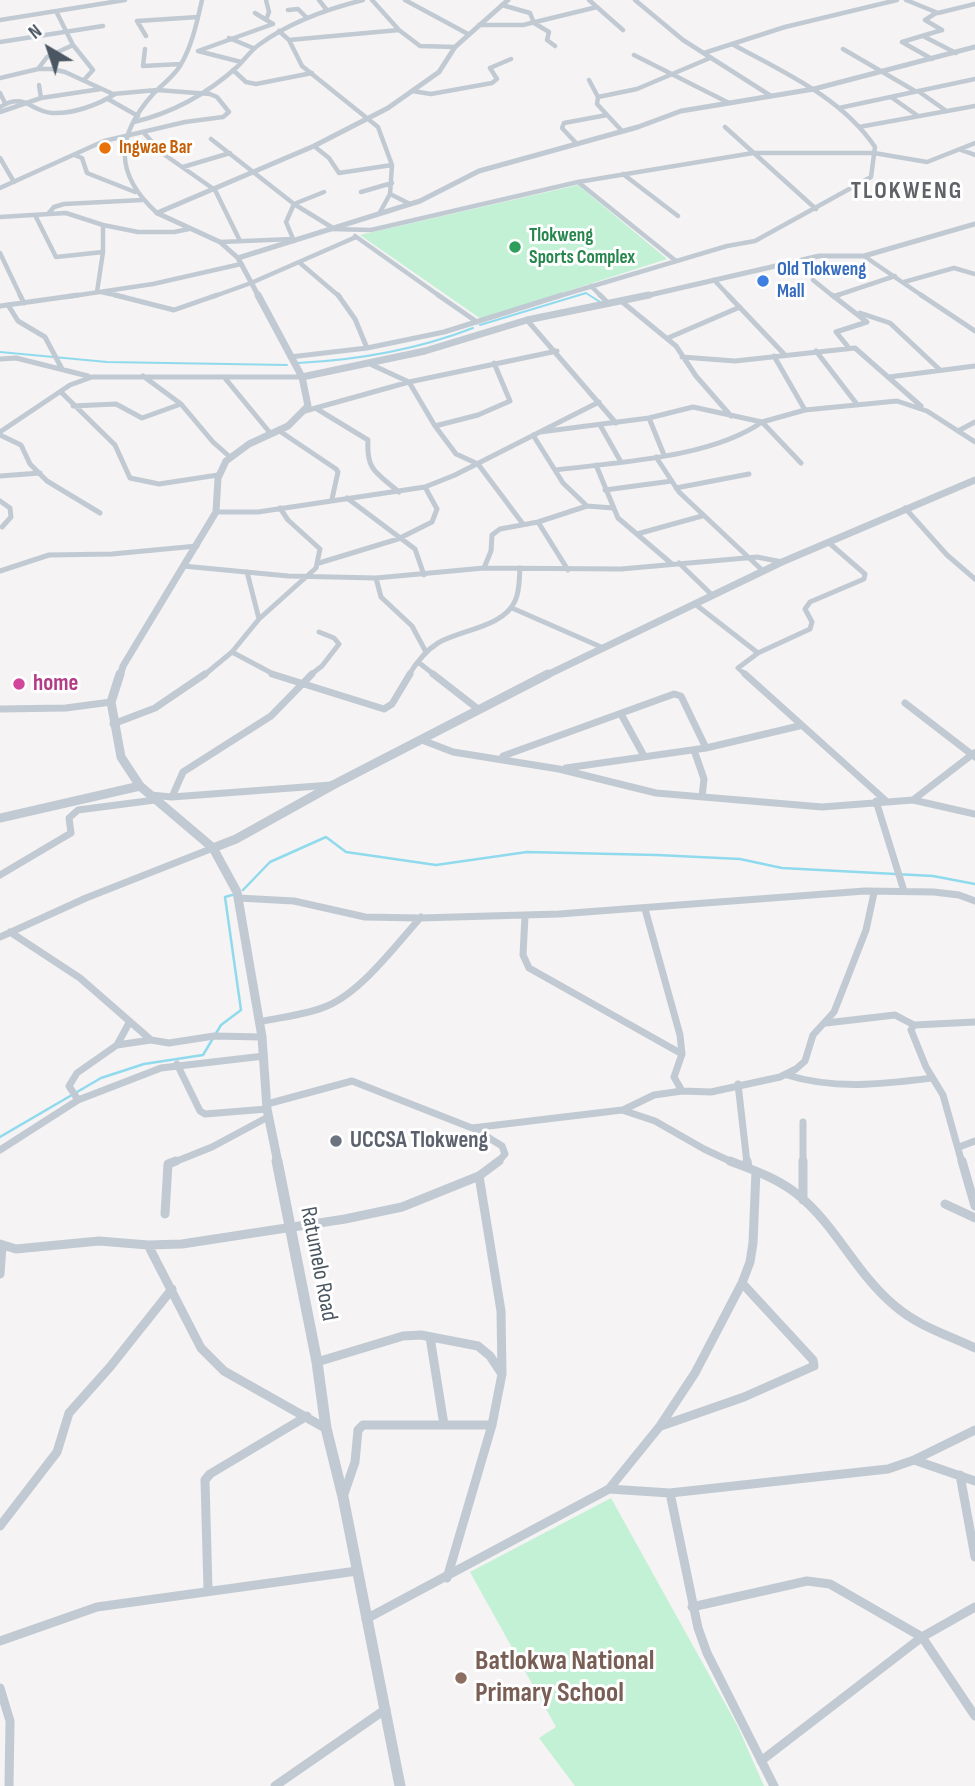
<!DOCTYPE html>
<style>
body{margin:0}
#map{position:relative;width:975px;height:1786px;overflow:hidden;background:#f5f3f3;font-family:"Sofia Sans Condensed",sans-serif}
canvas{display:block}
.north{position:absolute;left:14px;top:14px;width:70px;height:70px;-webkit-text-stroke:5px #fff;paint-order:stroke;rotate:321deg;font-size:19px;font-weight:700;line-height:28px;text-align:center;color:#4a5661}
.north::after{content:'';display:block;margin:auto;width:24px;height:32px;background:#4a5661;clip-path:polygon(50% 0,100% 100%,50% 72%,0 100%)}
</style>
<div id="map">
<canvas width="975" height="1786"></canvas>
<div class="north">N</div>
</div>
<script>
const c = document.querySelector('canvas').getContext('2d');
c.lineJoin = 'round';
function paint(path, color) {
  c.fillStyle = color;
  c.fill(path, 'evenodd');
}
function trace(path, color, width, dash) {
  c.strokeStyle = color;
  c.lineWidth = width;
  c.lineCap = dash ? 'butt' : 'round';
  c.setLineDash(dash || []);
  c.stroke(path);
}
function write(font, color, halo, rows, align = 'center') {
  c.font = font + ' "Sofia Sans Condensed",sans-serif';
  c.lineWidth = 6;
  c.setLineDash([]);
  c.textBaseline = 'middle';
  c.strokeStyle = halo;
  c.fillStyle = color;
  for (const [text, x, y, turn = 0] of rows) {
    c.save();
    c.translate(x, y);
    c.rotate((+turn || 0) * Math.PI / 180);
    c.textAlign = isNaN(turn) ? turn : align;
    if (halo) c.strokeText(text, 0, 0);
    c.fillText(text, 0, 0);
    c.restore();
  }
}
const green = new Path2D(`
 M578,185L667,259L481,319L360,235Z
 M611,1498L737,1725L764,1786H575L539,1738L556,1727L470,1572Z`);
const streamFar1 = new Path2D(`
 M480,325L586,293L600,302
 M0,352L107,362L287,365
 M298,363C359,360 416,350 473,328`);
const stream = new Path2D(`
 M243,890L270,862L326,837L346,852L436,865L527,852L657,855L740,859L782,868L933,876L975,884
 M0,1137L101,1078L144,1064L203,1055L221,1025L241,1010L225,897L232,895`);
const minorFar3 = new Path2D(`
 M266,0L269,12L266,20
 M319,0L326,9
 M372,0L399,30L420,46L455,47
 M405,0L468,34
 M589,0L623,30
 M635,0L683,40L771,96
 M906,0L938,13L975,4
 M502,5L530,13L534,23L549,32L547,40L555,46
 M288,10L298,9L307,18
 M57,13L73,45L93,70L84,80
 M255,13L273,24
 M936,13L925,20L942,30
 M0,20L125,0
 M479,25H523L597,7
 M279,31L289,40L302,66L378,127L392,165L390,194L379,214
 M146,36L137,21L198,17
 M923,36L956,53
 M229,38L253,48
 M289,40L399,30
 M0,42L103,26
 M902,42L942,30
 M902,42L932,59
 M145,49L143,66L181,64
 M843,49L915,91
 M198,51L273,24
 M198,51L241,62
 M704,53L785,27L897,0
 M634,55L729,103
 M38,69L47,57L73,45
 M233,70L246,82L256,84L312,73
 M0,78L38,69H52L65,72L113,94L157,90L210,94L217,97L229,112L223,117L185,122L104,141L0,188
 M589,80L598,97L597,104L622,131
 M39,85L41,98
 M412,91L431,94L492,83L497,79L490,68L511,59
 M918,91L945,110
 M0,93L5,103
 M598,97L637,89L710,58
 M891,97L918,116
 M108,99L138,116
 M0,107C25,92 30,111 52,113C73,114 98,105 115,94
 M839,108L975,79
 M0,112L41,98L101,89
 M134,122C172,113 208,93 237,67C245,59 251,50 260,44C290,22 327,9 363,0
 M725,127L816,209
 M859,127L975,106
 M144,133L162,153L215,190L240,241
 M211,139L294,204L333,228
 M576,143L562,128L564,123L607,115
 M314,146L329,158L339,173L392,165
 M961,150L975,155
 M74,155L82,158L87,173L135,192
 M0,158L14,182
 M183,167L230,153
 M623,174L678,216
 M578,182L676,261
 M361,192L392,183
 M390,194L410,204
 M157,213C114,174 115,136 154,93C163,84 173,77 180,66C192,46 197,22 202,0
 M48,214L54,207L64,204L142,200
 M35,215L56,257L103,252
 M0,217L66,213L103,225L138,232H174L189,229
 M331,229L371,230L578,182L753,153H874L927,162L975,143
 M355,236L441,297
 M294,241L286,222L294,204L324,192
 M220,242L293,239
 M0,253L21,297
 M864,256L924,297
 M300,263L340,297
 M714,280L730,297
 M813,280L834,297
 M904,282L954,268L975,274
 M591,286L602,297
 M97,292L103,252V225
 M101,292L124,297
 M835,296L895,276
 M66,297L153,284L241,264
 M212,297L251,283L356,237
 M556,297L727,246L755,241L871,177L875,147C841,97 783,72 732,44`);
const minorFar2 = new Path2D(`
 M20,295L24,303
 M115,295L174,310L217,295
 M338,295L355,319L367,348
 M438,295L477,322
 M600,295L609,304
 M728,295L785,355
 M832,295L867,322L836,332L849,348
 M921,295L975,331
 M835,296L839,295
 M621,301L676,346L696,376L731,416
 M8,305L18,321L45,337L62,369
 M0,306L78,295
 M860,313L890,323L940,370
 M527,320L616,423
 M668,338L740,307
 M816,351L856,403
 M774,356L805,410
 M290,357L367,348L444,332L562,295
 M682,357L735,361L855,348L921,406
 M0,359L16,358L88,376
 M370,364L409,382L435,426L456,454L478,464L523,524
 M143,376L181,404L213,442L230,457
 M224,377L271,434
 M889,377L975,366
 M61,392L115,445L130,478L159,484L218,475
 M73,406L116,404L142,418L181,404
 M317,409L368,440C366,471 377,473 399,492
 M305,411L409,382L557,351
 M649,418L664,455
 M600,425L621,462
 M435,426L478,415L510,401L494,363
 M278,430L336,469L338,472L332,499
 M958,431L975,422
 M0,432L70,385L92,377H302
 M540,432L649,418L693,407L762,422L805,410L897,401L927,411L975,442
 M0,435L21,445L30,464L47,481L100,513
 M533,435L563,483L587,506
 M656,457L679,492L763,571
 M596,465L618,518L672,564
 M556,470C618,462 711,458 762,422L801,463
 M0,476L40,473
 M676,488L749,474
 M605,490L672,481
 M347,498L415,549L424,575
 M0,501L10,508L11,517L2,527
 M905,508L947,555L975,579
 M216,512H258L425,487L455,475L599,402
 M538,522L568,570
 M637,534L702,516
 M319,563L398,539L432,522L437,509L425,487
 M679,563L712,595
 M183,566L288,576L376,578L484,568L621,569L757,557L782,562
 M484,568L491,551L492,535L500,529L538,522L587,506L613,508
 M0,571L49,555L112,554L197,546
 M247,572L259,619
 M376,578L381,597L412,626L426,652
 M695,604L758,653
 M512,608L601,647
 M232,652L277,676
 M418,662L436,676
 M203,676L232,652L259,619L316,568L320,549L288,520L280,508
 M309,676L322,666L339,644L334,638L319,632
 M408,676C416,663 425,651 438,643C460,630 504,627 515,601C520,591 519,579 520,568
 M747,676L738,668L758,653L810,629L812,622L805,609L810,602L864,579L865,574L828,542`);
const minorFar1 = new Path2D(`
 M272,674L384,709L392,704L410,674
 M433,674L478,709
 M745,674L885,800
 M905,703L975,757
 M0,709L66,708L111,702
 M621,714L644,756
 M113,724L155,708L205,674
 M422,740L453,752L559,769L656,793L822,807L913,800L975,814
 M694,750L704,779L702,797
 M503,756L674,694L681,696L706,748
 M566,768L706,748L799,726
 M150,795L172,797L183,772L271,716L312,674
 M172,797L331,785
 M913,800L974,753
 M876,801L904,891
 M0,875L71,833L69,818L78,810L155,800
 M238,898L294,901L365,917L420,918L559,914L865,891L934,892L959,895L975,901
 M645,909L680,1035L682,1054L674,1077L682,1091
 M525,916L523,955L529,968L682,1054
 M10,932L80,978L151,1040L169,1043L214,1036L262,1037
 M0,937L86,898L213,848
 M259,1022C281,1017 306,1015 327,1006C362,991 396,945 421,917
 M826,1023L895,1015L914,1025
 M914,1025L911,1030L926,1067L943,1095L962,1163
 M914,1025L975,1022
 M117,1045L129,1023
 M177,1064L200,1111L205,1114L267,1109
 M787,1075C835,1090 883,1084 932,1078
 M738,1084L747,1163
 M78,1100L69,1086L77,1073L117,1045L151,1040
 M267,1104L352,1081L472,1128L622,1110L655,1121L704,1149L734,1163
 M623,1110L654,1095L682,1091L711,1092L780,1077L796,1069L805,1061L813,1035L834,1012L866,930L874,893
 M803,1122V1163
 M473,1128L502,1146L505,1154L497,1163
 M959,1147L975,1141
 M0,1150L78,1100L161,1068L264,1056
 M172,1163L212,1147L268,1117`);
const minor = new Path2D(`
 M730,1161C753,1170 777,1178 797,1194C836,1225 856,1274 895,1306C918,1326 948,1335 975,1348
 M747,1161L748,1168
 M803,1161V1200
 M962,1161L975,1206
 M945,1204L975,1218
 M165,1214L168,1164L176,1161
 M0,1244L16,1249L99,1241L148,1245L182,1244L345,1219L402,1207L479,1176
 M148,1245L201,1348L224,1371L325,1428
 M0,1274L2,1246
 M430,1337L444,1425
 M317,1362L403,1336L421,1335L478,1346L490,1356L502,1374
 M661,1426L744,1397L814,1366L813,1360L742,1283
 M914,1460L975,1481
 M960,1475L975,1557
 M609,1489L670,1493L698,1628L707,1653L774,1786
 M670,1493L888,1469L914,1460L975,1430
 M344,1494L355,1462L358,1430L363,1425H492
 M0,1526L57,1452L69,1413L110,1367L172,1289
 M447,1578L492,1425L502,1374L501,1311L479,1176L499,1161
 M208,1590L205,1480L210,1474L307,1416
 M692,1607L807,1581L830,1584L922,1637L975,1716
 M366,1619L609,1489L660,1426L695,1373L742,1283L750,1262L753,1243L756,1171
 M0,1641L97,1607L357,1571
 M0,1688L10,1721L9,1786
 M761,1761L922,1637L975,1607
 M275,1786L386,1709`);
const tertiaryFar3 = new Path2D(`
 M157,213L220,242L238,258L259,297
 M157,213L314,146L388,108L439,72L455,47L508,0
 M238,258L420,201L479,171L638,127L681,111L814,89L975,47
 M641,297L819,256H864L975,224`);
const tertiaryFar2 = new Path2D(`
 M302,377L425,351L527,320L649,295
 M120,676L123,666L216,512L218,478L226,461L249,444L288,426L308,406L302,377L258,295
 M545,676L782,562L975,480`);
const tertiaryFar1 = new Path2D(`
 M120,674L111,702L121,757L140,786L213,848L237,892L262,1037L267,1109L278,1163
 M0,818L140,786
 M213,848L236,839L333,785L548,674`);
const tertiary = new Path2D(`
 M277,1161L317,1362L326,1428L343,1497L400,1786`);
const markers = [
 [105,148,7,"#e8710a"],
 [515,247,7,"#2e9e5b"],
 [763,281,7,"#3f7fe0"],
 [19,684,7,"#d1479c"],
 [336,1141,7,"#6b7280"],
 [461,1678,7,"#8d6e63"]
];
const farFoodnames = [
 ["Ingwae Bar",119,148]
];
const farLeisurenames = [
 ["Tlokweng",529,236],
 ["Sports Complex",529,258]
];
const farShopnames = [
 ["Old Tlokweng",777,270],
 ["Mall",777,292]
];
const hotelNames = [
 ["home",33,684]
];
const worshipNames = [
 ["UCCSA Tlokweng",350,1141]
];
const streetNames = [
 ["Ratumelo Road",318,1264,79]
];
const farDistrictnames = [
 ["TLOKWENG",907,192]
];
const nearEducationnames = [
 ["Batlokwa National",475,1662],
 ["Primary School",475,1694]
];
paint(green, '#c3f1d5');
trace(streamFar1, '#90daee', 2);
trace(stream, '#90daee', 2.5);
trace(minorFar3, '#c1cad2', 4.5);
trace(minorFar2, '#c1cad2', 5);
trace(minorFar1, '#c1cad2', 7);
trace(minor, '#c1cad2', 9);
trace(tertiaryFar3, '#c1cad2', 5);
trace(tertiaryFar2, '#c1cad2', 7);
trace(tertiaryFar1, '#c1cad2', 9);
trace(tertiary, '#c1cad2', 11);
for (const [x, y, r, color] of markers) {
  const dot = new Path2D();
  dot.arc(x, y, r, 0, 2 * Math.PI);
  c.fillStyle = color;
  c.fill(dot);
  trace(dot, '#fff', 2.5);
}
write('bold 19px', '#c56008', '#fff', farFoodnames, 'left');
write('bold 19px', '#27864d', '#fff', farLeisurenames, 'left');
write('bold 19px', '#366cbe', '#fff', farShopnames, 'left');
write('bold 23px', '#b23c85', '#fff', hotelNames, 'left');
write('bold 23px', '#5b616d', '#fff', worshipNames, 'left');
write('23px', '#4a5661', '#fff', streetNames);
c.letterSpacing = '2px';
write('bold 24px', '#5f6368', '#fff', farDistrictnames);
c.letterSpacing = '0px';
write('bold 28px', '#785e54', '#fff', nearEducationnames, 'left');
</script>
